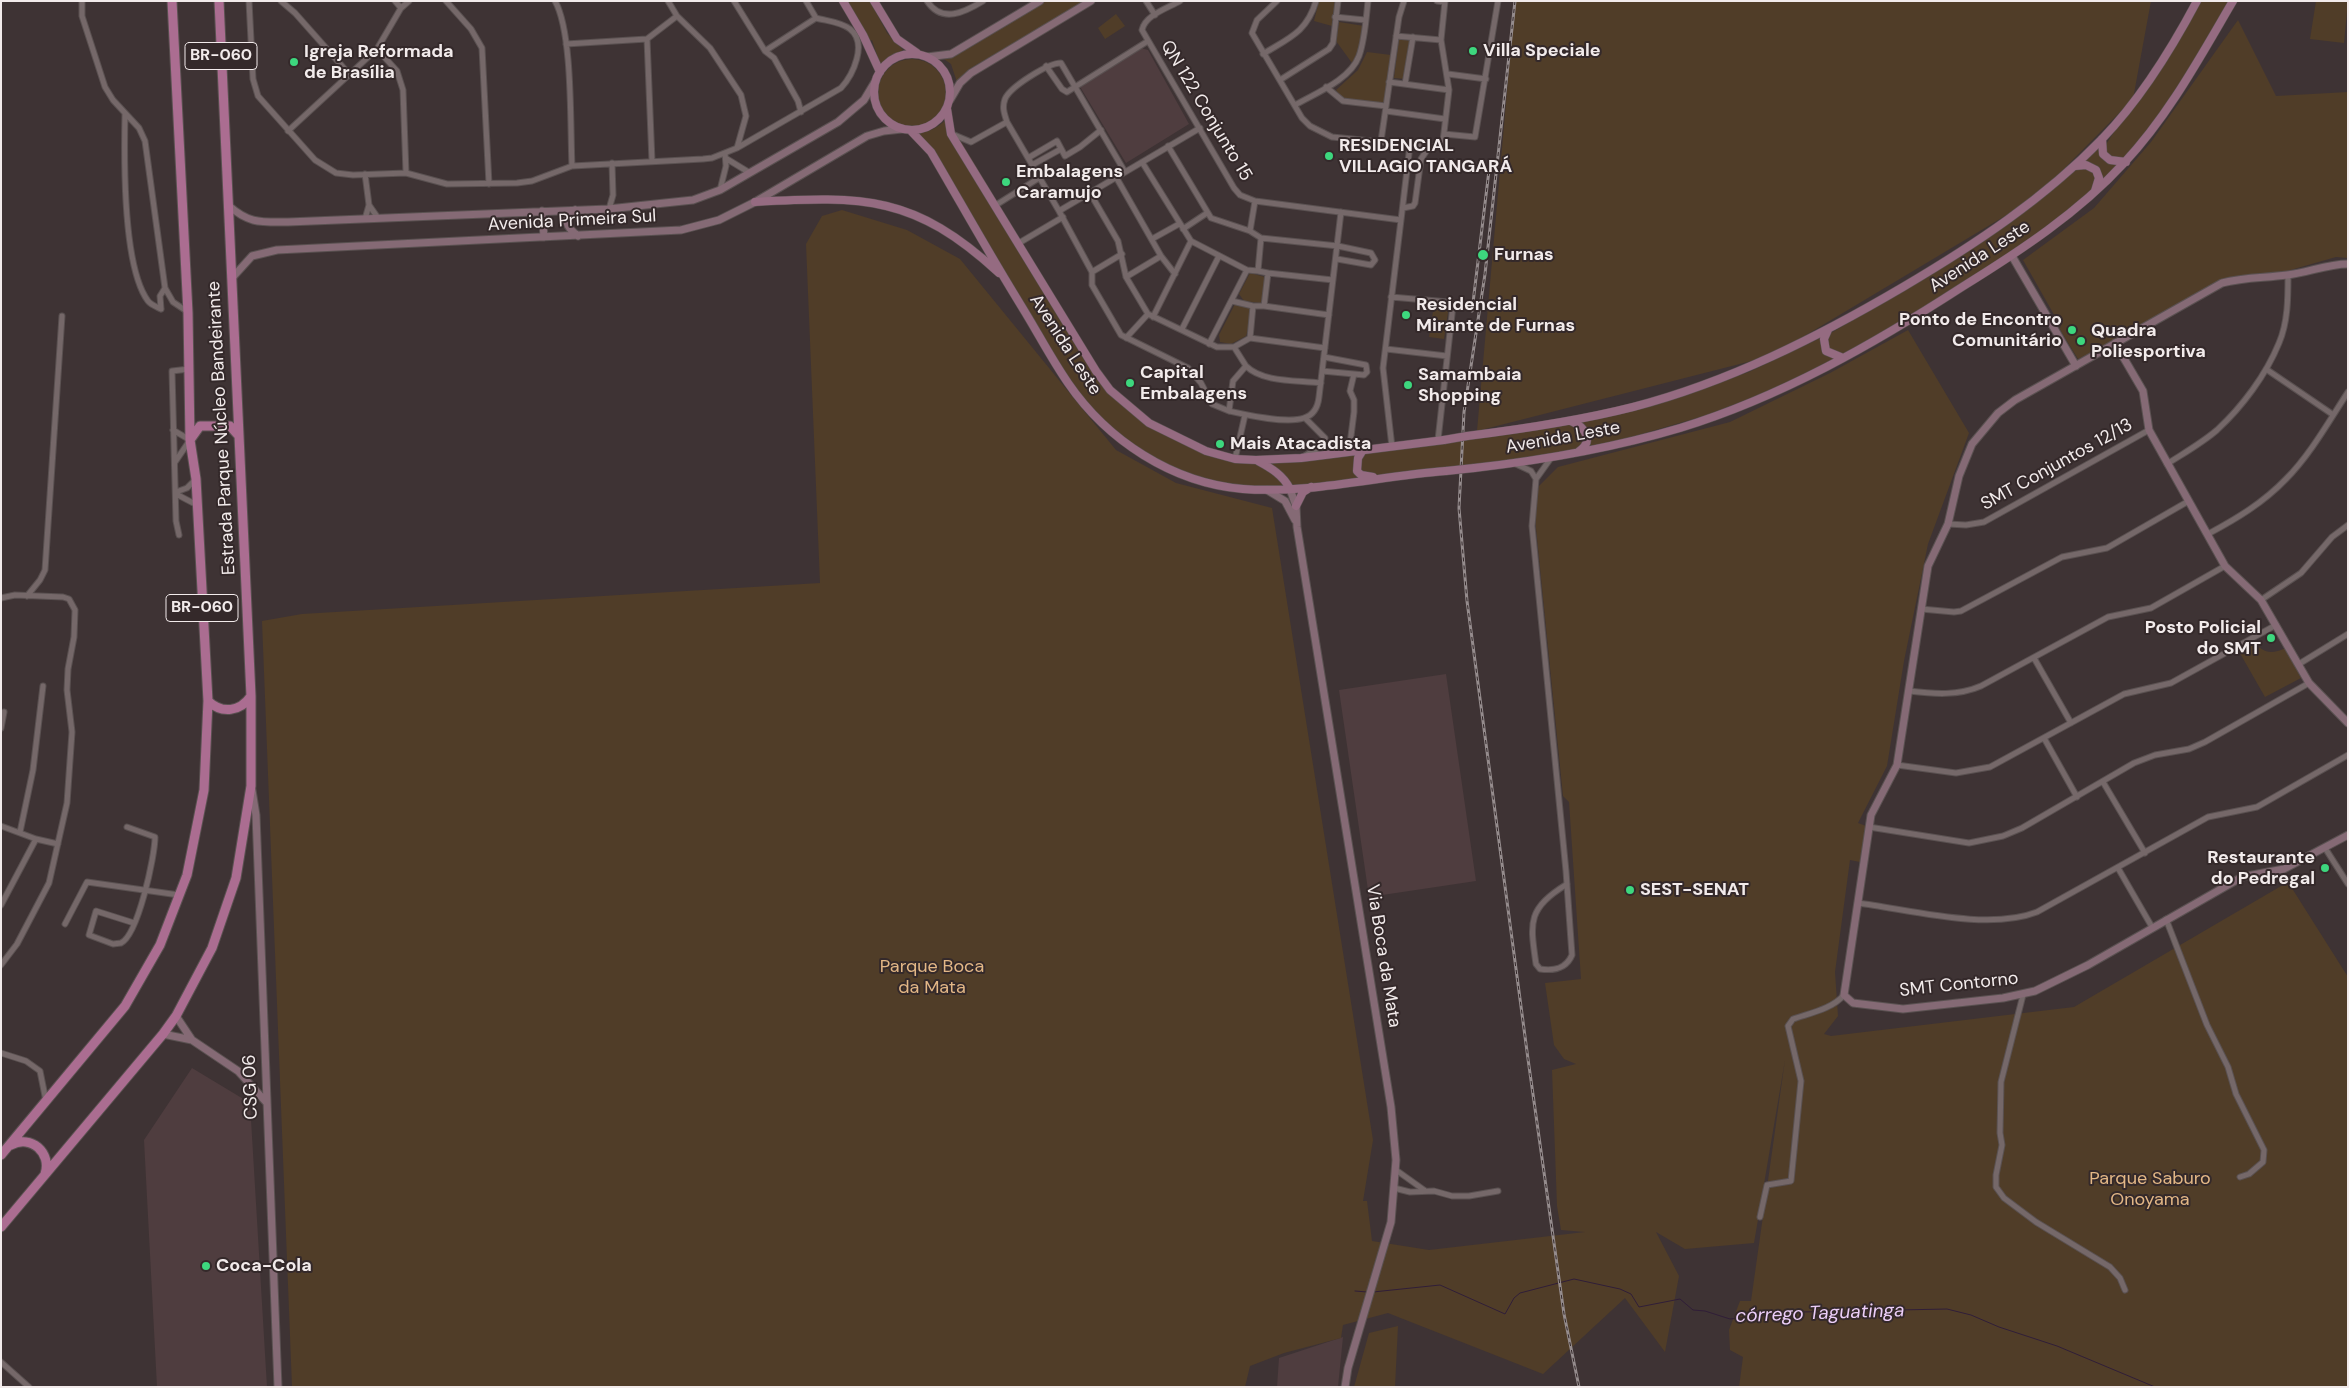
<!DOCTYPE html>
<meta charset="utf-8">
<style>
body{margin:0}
#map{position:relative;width:2349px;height:1388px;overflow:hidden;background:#3e3334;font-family:"DM Sans",sans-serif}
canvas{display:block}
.frame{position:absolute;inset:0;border:2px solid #f2ebeb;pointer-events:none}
</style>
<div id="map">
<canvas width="2349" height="1388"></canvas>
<div class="frame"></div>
</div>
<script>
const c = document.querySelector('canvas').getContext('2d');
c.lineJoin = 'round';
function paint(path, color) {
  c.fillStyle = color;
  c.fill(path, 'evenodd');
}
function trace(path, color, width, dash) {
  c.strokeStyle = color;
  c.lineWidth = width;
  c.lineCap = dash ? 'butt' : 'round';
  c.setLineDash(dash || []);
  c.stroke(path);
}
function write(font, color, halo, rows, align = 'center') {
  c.font = font + ' "DM Sans",sans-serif';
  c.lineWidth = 4;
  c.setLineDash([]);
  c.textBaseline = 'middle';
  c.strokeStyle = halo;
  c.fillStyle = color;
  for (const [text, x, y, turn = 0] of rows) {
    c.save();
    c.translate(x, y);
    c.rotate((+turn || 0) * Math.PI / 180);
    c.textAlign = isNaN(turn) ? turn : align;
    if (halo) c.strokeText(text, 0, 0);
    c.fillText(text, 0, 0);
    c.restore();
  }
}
const built = new Path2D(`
 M1141,48L1148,50L1189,124L1126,163L1079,85Z
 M1446,674L1476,881L1369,897L1339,690Z
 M192,1068L250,1103L267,1387H157L144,1140Z
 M1343,1337L1338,1387H1277L1279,1358Z`);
const green = new Path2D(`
 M846,1H870L887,33L903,50L880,64L872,40L870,41Z
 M1046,1H1086L969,69L957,82L951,64L944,59L971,47Z
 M1319,1H1335L1332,26L1314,21Z
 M1515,1H2151L2133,99L2035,198L1771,356L1477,431Z
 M2198,1H2236L2157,117L2127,157L2117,164L2109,162L2117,165L2094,191L2011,253L1842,358L1766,392L1707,415L1576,453L1267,489L1206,483L1133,450L1069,383L933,151L909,134C924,134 937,130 947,118L1110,390L1169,435L1236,457L1301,458L1645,407L1749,372L1831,333L1934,273L1990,236L2076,169L2109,135L2105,146Z
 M2316,1H2348L2344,43L2310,39Z
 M1116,14L1125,26L1105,39L1098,28Z
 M2238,20L2276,96L2348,92V258L2336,257L2287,271L2239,276L2078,359L2059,328L2061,327L2023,260L2094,208L2151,142Z
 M1339,22L1364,26L1360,47L1352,63L1336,41Z
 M1399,39L1412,41L1405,79L1394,78Z
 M1367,52L1391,55L1385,105L1342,99L1336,90L1358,70Z
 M878 93a34 34 0 1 1 68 0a34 34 0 1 1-68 0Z
 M842,210L907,230L960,259L1116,450L1176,483L1272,508L1373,1140L1363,1201H1367L1372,1241L1429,1250L1585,1232L1561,1230L1557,1206L1552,1070L1576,1064L1564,1059L1554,1045L1545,983L1581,979L1569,802L1563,796L1534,508L1539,486L1558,467L1730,422L1830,373L1908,330L1969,433L1928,544L1904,661L1887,766L1858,823L1866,826L1860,862L1850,860L1835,972L1838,1016L1824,1034L1831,1036L2074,1007L2288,882L2348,977V1387H1739L1743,1357L1730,1350L1729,1330L1740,1301H1751L1785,1060L1754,1243L1685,1249L1656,1232L1679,1276L1665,1352L1625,1298L1543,1374L1388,1313L1343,1325L1341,1338L1284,1353L1250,1366L1245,1387H292L262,621L302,614L820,583L806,244L822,216Z
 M1250,273L1265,277L1263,300L1261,303L1244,301L1239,294Z
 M1235,304L1250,308L1251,320L1246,336L1231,344L1220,342L1219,335Z
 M1434,305L1449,306L1444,339L1429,337Z
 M2252,640C2263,653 2270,655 2286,648L2301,678L2265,697L2237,648Z
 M1398,1326L1395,1387H1354L1369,1333Z`);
const stream = new Path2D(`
 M1355,1291L1367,1292
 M1373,1292L1440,1285L1505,1314L1514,1298L1520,1293L1574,1279L1620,1289L1631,1294L1639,1307L1680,1299L1693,1310L1705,1311L1730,1319L1801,1312L1947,1309L1971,1315L1999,1327L2057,1346L2155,1387`);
const street = new Path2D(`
 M82,1V16L105,87L113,100L139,128L145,141L165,288L173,302L188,312
 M249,1L253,79L258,96L315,160L336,173L353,175L406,173L447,184L517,183L532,181L572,166L703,159L712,158L737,148L746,116L741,95L710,48L677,16L668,1
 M281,1L295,13L350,75
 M395,1L401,8
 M446,1L471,29L482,48L489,184
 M555,1C573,33 570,126 572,166
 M734,1L765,51L774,58L798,101L801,112
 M927,1C942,24 965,12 983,1
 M1146,1L1155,15
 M1180,1C1168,8 1145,15 1142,30L1234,188L1240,195L1255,201L1401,220L1383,368L1392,447
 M1277,1L1257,20L1252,33L1302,118L1310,126L1332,137L1431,147L1440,145L1443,141L1449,90L1441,40L1445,1
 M1437,1L1445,2
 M1335,17L1365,20
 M1396,36L1441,40
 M647,39L677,16
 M566,44L647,39L652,161
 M377,49L397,71L403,90L406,173
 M765,51L816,18
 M1263,54C1289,38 1307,32 1316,1
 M1046,66L1062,89L1067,92L1148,41
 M1448,74L1486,79
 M1280,80L1329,49L1333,43L1338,1
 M1389,82L1449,90
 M1405,84L1413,37
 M1326,87L1343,101L1386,106
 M1295,105C1316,93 1350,80 1359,56C1365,39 1366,19 1368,1
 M1386,111L1445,119
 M125,114C124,158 123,267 148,301C151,305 157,307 161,309
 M1200,128L1059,211L1092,272V285L1121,335L1188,368L1201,383L1212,404L1229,411
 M288,131L377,49L401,8L409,1
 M952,134L971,142L1007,122
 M1444,134L1475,137L1498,1
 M1381,141L1399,17L1404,1
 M1168,146L1211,218L1250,231
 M737,148L841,88C853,75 868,43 850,29C841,22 827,21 816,18L806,1
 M1028,158L1057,141L1065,156L1080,147L1101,130
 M727,159L750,173
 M1142,162L1191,241L1153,317
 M1032,165L1061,149
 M1116,177L1161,256L1175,274
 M720,190L726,166L725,153
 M1090,193L1118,241L1126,277L1148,314
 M369,205L378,218
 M996,205L1039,178
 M1403,208L1413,206L1415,203L1421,159L1429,147
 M609,209L613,195L612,163
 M1059,211L1007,122C1004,113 1002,107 1005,99C1010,87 1048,63 1061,63L1125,172
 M365,219L369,205L365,174
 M1401,220L1410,145
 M1183,229L1207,213
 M1261,238L1338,246L1371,253L1375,260L1371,265L1337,259
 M1152,239L1179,224
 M1191,241L1247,270L1258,271
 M1019,243L1063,217
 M1092,272L1122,254
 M1268,273L1333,280
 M1126,277L1161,256
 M1391,297L1449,302L1453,305L1438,440
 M1232,301L1253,306
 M1264,306L1329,315
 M161,309L160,296L165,288
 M1182,329L1219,256
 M1126,338L1148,314L1217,347H1234
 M1250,338L1253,306H1264L1268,273L1258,271L1261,238L1250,231L1255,201
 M1209,344L1247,270
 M1325,348L1250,338L1234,347L1246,366L1233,381L1229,411C1247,415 1286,424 1304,418C1314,415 1318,406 1319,397L1341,212
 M1386,349L1447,356
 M1324,357L1366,365L1367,372L1364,375L1354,374
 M1246,366C1263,383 1298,380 1321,383
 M2266,369L2332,414
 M1322,371L1354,374L1350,391L1354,400V412L1350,444
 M1305,418L1325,438L1324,446
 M173,430L190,440L175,462
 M1303,457C1318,447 1347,436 1362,450
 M1551,458L1536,479L1532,526L1566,871L1572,955C1566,969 1554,971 1540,969L1536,964C1530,922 1527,909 1567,884
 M1235,459L1245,415
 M1516,464L1531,471L1536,479
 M2167,464C2184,453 2202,443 2217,430C2242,407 2266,375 2279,343C2288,322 2288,298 2288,275
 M176,492L187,488L196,479
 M176,494L197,505
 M1948,524L1966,525L1984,522L2149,430
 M2208,534C2236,519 2263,503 2286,479C2310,455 2329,421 2348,392
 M179,535L176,521L172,371L189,369
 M27,596L40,580L45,570L62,316
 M1,598L15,595L63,597L69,599L75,610L74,637L68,669L67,690L72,732L67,803L49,883L17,944L1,965
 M2261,600L2301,573L2332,537L2348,525
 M1921,609L1954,612L1961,611L2062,557L2107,548L2187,502
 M2034,658L2071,723
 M2299,664L2348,634
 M1909,691C1934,694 1958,696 1981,686L2108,617L2151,608L2225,566
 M1,728L4,712
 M2044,738L2077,797
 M1897,765L1956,773L1990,767L2124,694L2171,683L2276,625
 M2103,782L2145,853
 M1,826L36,839L1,905
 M127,827L155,837C155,856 138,935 121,943L113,944L89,935L96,911L134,923
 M1869,827L1969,843L2003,836L2022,828L2134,763L2155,755L2189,749L2205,742L2309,683
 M20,832L33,770L43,686
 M36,839L58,844
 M2325,848L2348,884
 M2118,868L2152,927
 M1858,903C1911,910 1988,931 2037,912L2208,817L2257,807L2348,755
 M2166,919L2207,1025L2228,1067L2236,1094L2264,1150L2263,1162L2249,1174L2240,1177
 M65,924L87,882L179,895
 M2023,995L2001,1082L2000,1133L2002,1145L1996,1175V1187L2004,1198L2036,1222L2110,1267L2120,1278L2125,1290
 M1,1053L26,1061L40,1071L46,1101
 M1396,1170L1424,1190
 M1394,1188L1410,1192L1434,1191L1452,1196H1469L1498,1191
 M1760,1217L1767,1185L1791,1181L1801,1081L1788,1026L1793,1019C1810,1013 1832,1009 1844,995
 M1,1362L29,1387`);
const secondary = new Path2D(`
 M927,57L951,54L1040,1
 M950,100L960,83L971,73L1091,1
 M228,205C249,224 261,222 288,222L608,209L693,200L720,190L838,122L864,100L876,80
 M575,210C562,219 566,227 578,236
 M542,211L544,237
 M2012,256L2076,366
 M2348,264C2326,264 2308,273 2287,275C2265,278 2244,277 2222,283L2015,400L1998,413L1972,444L1959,476L1948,524L1928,566L1897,765L1871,815L1844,995L1853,1003L1903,1009L2003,998L2035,991L2088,965L2242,877L2284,869L2348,835
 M232,278L252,256L277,250L681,230L719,220L755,202L867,136L884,131L902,129
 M2115,343L2143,391L2149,430L2225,566L2261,600L2309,683L2348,723
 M1290,489L1296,506L1297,527L1391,1107L1396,1160L1391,1222L1348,1368L1345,1387
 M1267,490L1285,501L1295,520
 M252,790L256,815L278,1387
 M176,1016L192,1040L238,1071L266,1102
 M163,1034L192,1040`);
const primary = new Path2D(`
 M843,1L863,35L880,72
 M874,1L897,39L917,53
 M874 92a38 38 0 1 1 76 0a38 38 0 1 1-76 0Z
 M947,109L951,134L1096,371L1110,390L1149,423L1206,451L1235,459L1256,460L1301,458L1444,440
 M911,131L931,152C962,205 992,259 1025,312C1039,335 1052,360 1068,383C1107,440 1172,483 1243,489C1310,494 1379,476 1446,471
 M2102,139L2103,154L2110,160L2126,162
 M2075,166L2086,165L2096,170L2099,178L2095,191
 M755,202C865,196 914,195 999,273
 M1828,330L1824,339L1826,351L1843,358
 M1571,421C1585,427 1595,441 1578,452
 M1467,436C1523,429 1578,421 1633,407C1729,382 1818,337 1903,287C1974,245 2044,199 2102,139C2140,100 2171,50 2197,1
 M1363,450L1358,458L1357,471L1361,475L1373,477
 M1258,461C1271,468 1283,475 1290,489
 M1474,468C1544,460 1613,448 1680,428C1781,397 1874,344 1962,287C2020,251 2078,213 2124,163C2169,115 2200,57 2233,1
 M1296,506L1303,492L1311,487`);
const highway = new Path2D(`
 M190,440L200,426H230L239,436
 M208,701C222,714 240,712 251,696
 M11,1145C31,1134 52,1153 45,1174
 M1,1155L125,1006L160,945L187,875L204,790L208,701L196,479L190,440L188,313L172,1
 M1,1227L163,1034L176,1016L212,948L236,878L251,786V696L219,1`);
const rail = new Path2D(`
 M1515,1L1485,274L1464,412L1459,508L1467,601L1528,1059L1564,1314L1579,1387
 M1472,311L1490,162`);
const primaryBridge = new Path2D(`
 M1444,440L1467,436
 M1446,471L1474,468`);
const markers = [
 [1473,51,5,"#3dd77e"],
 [294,62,5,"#3dd77e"],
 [1329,156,5,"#3dd77e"],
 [1006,182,5,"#3dd77e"],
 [1483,255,6,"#3dd77e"],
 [1406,315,5,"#3dd77e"],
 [2072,330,5,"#3dd77e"],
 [2081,341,5,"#3dd77e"],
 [1130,383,5,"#3dd77e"],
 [1408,385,5,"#3dd77e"],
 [1220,444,5,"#3dd77e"],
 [2271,638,5,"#3dd77e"],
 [2325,868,5,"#3dd77e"],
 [1630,890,5,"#3dd77e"],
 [206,1266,5,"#3dd77e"]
];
const shields = [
 [221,56,72],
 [202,608,72]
];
const shieldNames = [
 ["BR-060",221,56],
 ["BR-060",202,608]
];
const poiNames = [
 ["Villa Speciale",1483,51],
 ["Igreja Reformada",304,52],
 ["de Brasília",304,73],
 ["RESIDENCIAL",1339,146],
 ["VILLAGIO TANGARÁ",1339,167],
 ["Embalagens",1016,172],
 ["Caramujo",1016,193],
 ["Furnas",1494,255],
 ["Residencial",1416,305],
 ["Mirante de Furnas",1416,326],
 ["Ponto de Encontro",2062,320,"right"],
 ["Comunitário",2062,341,"right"],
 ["Quadra",2091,331],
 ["Poliesportiva",2091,352],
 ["Capital",1140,373],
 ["Embalagens",1140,394],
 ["Samambaia",1418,375],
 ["Shopping",1418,396],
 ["Mais Atacadista",1230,444],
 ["Posto Policial",2261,628,"right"],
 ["do SMT",2261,649,"right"],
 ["Restaurante",2315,858,"right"],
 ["do Pedregal",2315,879,"right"],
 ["SEST-SENAT",1640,890],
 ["Coca-Cola",216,1266]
];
const streetNames = [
 ["QN 122 Conjunto 15",1206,111,59],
 ["Avenida Primeira Sul",572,221,-3],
 ["Avenida Leste",1980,257,-33],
 ["Avenida Leste",1065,345,57],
 ["Estrada Parque Núcleo Bandeirante",222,428,-93],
 ["Avenida Leste",1563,438,-10],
 ["SMT Conjuntos 12/13",2057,465,-29],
 ["Via Boca da Mata",1383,956,81],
 ["SMT Contorno",1959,985,-6],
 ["CSG 06",251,1087,-92]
];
const parkNames = [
 ["Parque Boca",932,967],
 ["da Mata",932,988],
 ["Parque Saburo",2150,1179],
 ["Onoyama",2150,1200]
];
const waterNames = [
 ["córrego Taguatinga",1820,1314,-2]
];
paint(built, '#4f3d3f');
paint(green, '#503d28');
trace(stream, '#301e38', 1);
trace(street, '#5a5151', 7);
trace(secondary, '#5a5151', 9);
trace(primary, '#5a5151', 9);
trace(highway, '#5a5151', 11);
trace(street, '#756869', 5);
trace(secondary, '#856a75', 7);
trace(primary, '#956b81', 8);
trace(highway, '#ab6d91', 9);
trace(rail, '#958c8d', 3);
trace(rail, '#34292a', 1, [4]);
trace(primaryBridge, '#5a5151', 9, []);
trace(primaryBridge, '#956b81', 8);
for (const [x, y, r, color] of markers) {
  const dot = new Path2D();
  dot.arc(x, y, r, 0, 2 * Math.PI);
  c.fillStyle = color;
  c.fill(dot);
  trace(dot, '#34292a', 2);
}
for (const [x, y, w] of shields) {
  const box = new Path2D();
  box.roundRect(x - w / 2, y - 13.5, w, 27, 4);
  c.fillStyle = '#34292a';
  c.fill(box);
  trace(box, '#f2ebeb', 1);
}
write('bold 16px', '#f2ebeb', null, shieldNames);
write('bold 18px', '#f2ebeb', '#34292a', poiNames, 'left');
write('18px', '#f2ebeb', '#34292a', streetNames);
write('18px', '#e3b786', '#34292a', parkNames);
write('italic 19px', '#eccef8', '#34292a', waterNames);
</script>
